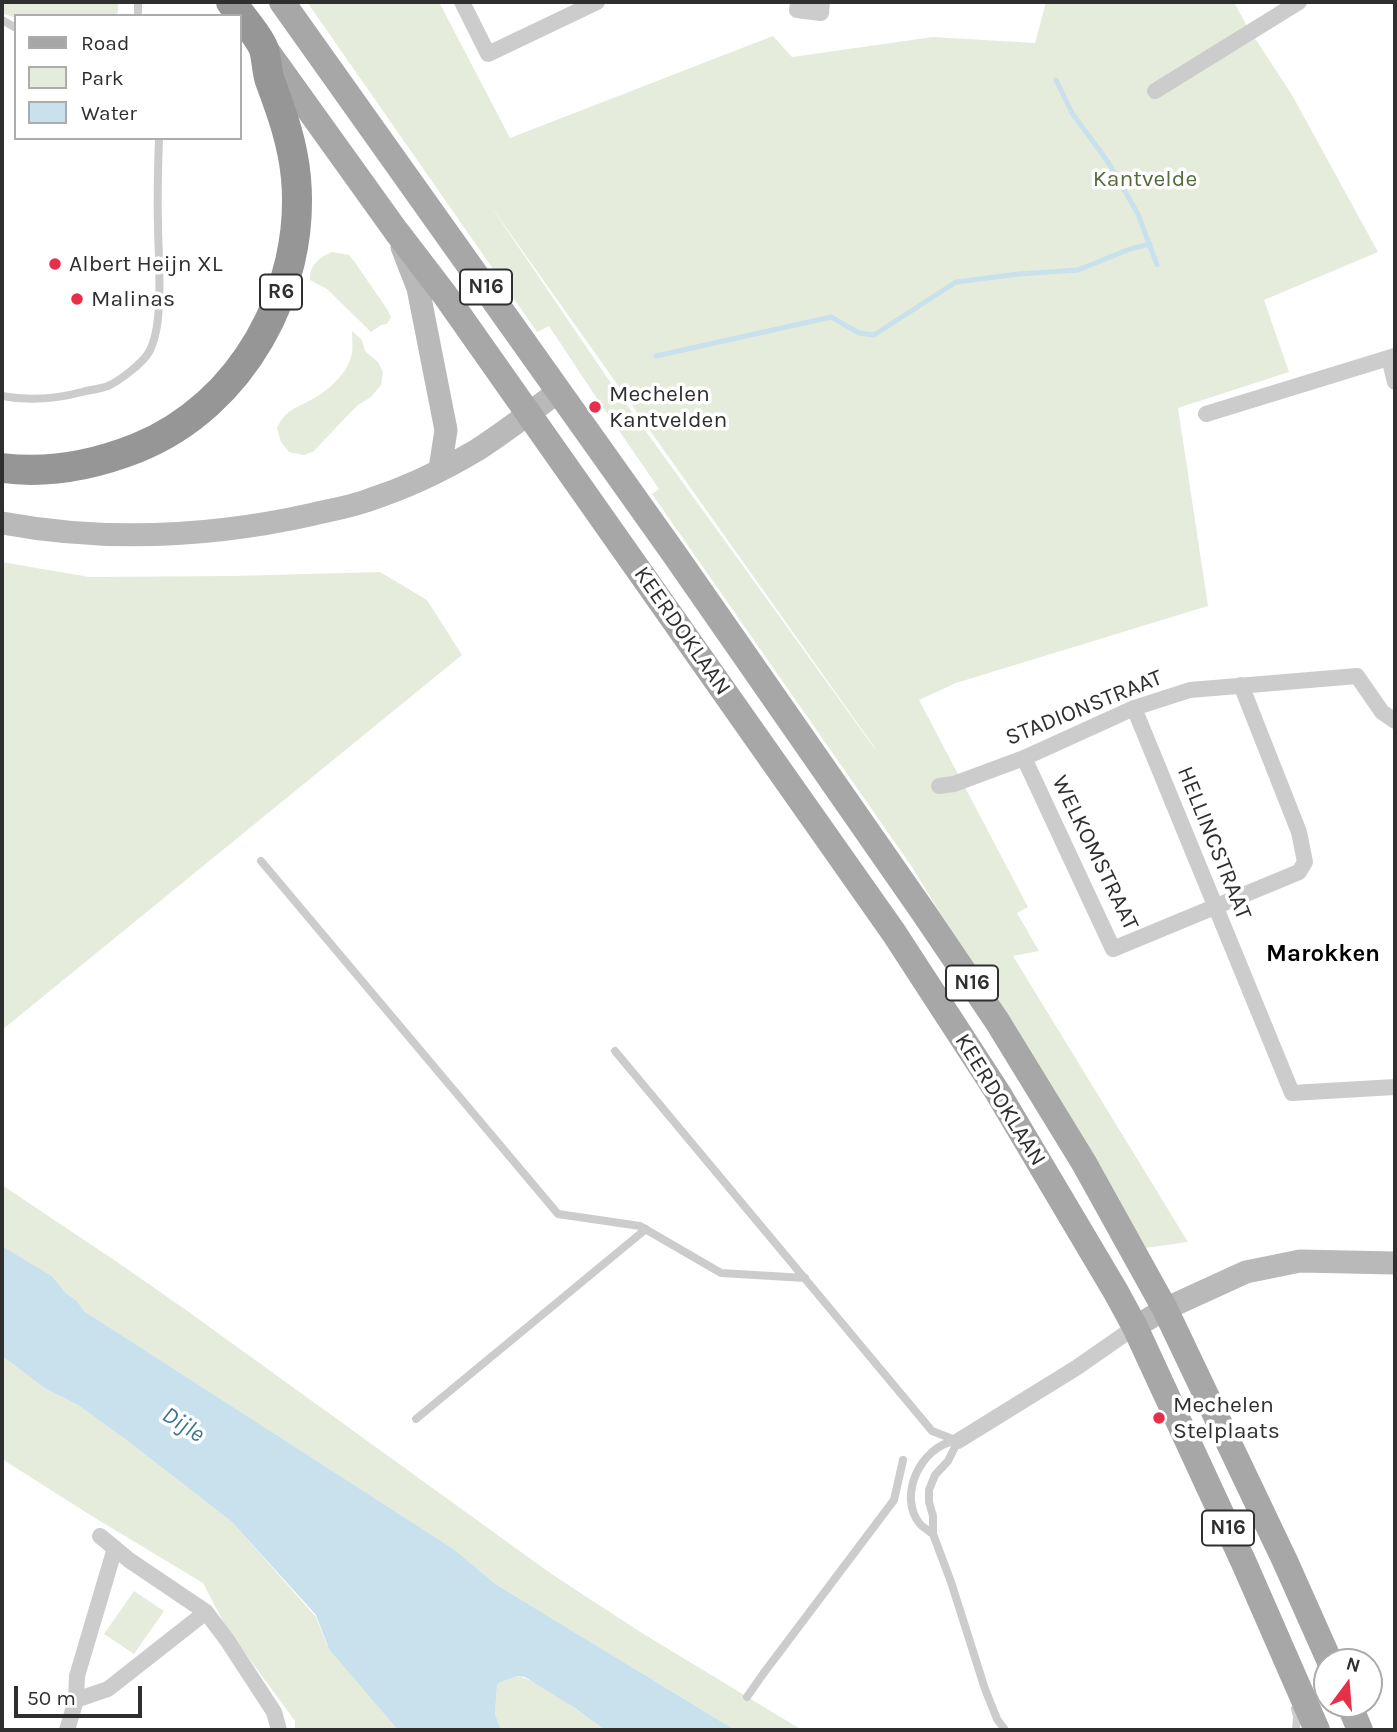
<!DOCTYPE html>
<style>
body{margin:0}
#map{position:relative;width:1397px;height:1732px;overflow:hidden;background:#fff;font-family:Karla,sans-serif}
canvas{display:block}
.frame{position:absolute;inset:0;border:4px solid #2f2f2f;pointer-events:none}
.legend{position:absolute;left:14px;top:14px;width:228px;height:126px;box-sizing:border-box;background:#fff;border:2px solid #acacac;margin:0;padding:9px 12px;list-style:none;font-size:21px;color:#2f2f2f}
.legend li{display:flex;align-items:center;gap:14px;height:35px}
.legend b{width:35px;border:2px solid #acacac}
.north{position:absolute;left:1313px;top:1648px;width:70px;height:70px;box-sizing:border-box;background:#fff;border:2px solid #acacac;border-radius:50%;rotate:16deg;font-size:19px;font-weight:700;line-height:28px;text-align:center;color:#2f2f2f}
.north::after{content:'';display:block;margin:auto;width:24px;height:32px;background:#e6304a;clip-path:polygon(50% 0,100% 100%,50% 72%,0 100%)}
.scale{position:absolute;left:14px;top:1686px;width:128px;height:32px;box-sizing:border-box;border:4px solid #2f2f2f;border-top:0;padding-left:9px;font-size:21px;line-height:24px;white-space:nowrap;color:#2f2f2f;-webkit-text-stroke:5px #fff;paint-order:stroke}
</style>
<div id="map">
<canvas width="1397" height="1732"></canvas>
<div class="frame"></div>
<ul class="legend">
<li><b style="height:9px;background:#a7a7a7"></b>Road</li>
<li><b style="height:19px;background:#e6ecdc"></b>Park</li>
<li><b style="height:19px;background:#c8e1ec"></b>Water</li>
</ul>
<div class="north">N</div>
<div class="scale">50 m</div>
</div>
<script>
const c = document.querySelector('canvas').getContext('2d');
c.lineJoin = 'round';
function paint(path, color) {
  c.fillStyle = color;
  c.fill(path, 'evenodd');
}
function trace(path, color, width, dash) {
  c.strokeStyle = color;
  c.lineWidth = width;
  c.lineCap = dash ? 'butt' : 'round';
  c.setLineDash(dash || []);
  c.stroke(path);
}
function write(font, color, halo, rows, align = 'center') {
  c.font = font + ' Karla,sans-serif';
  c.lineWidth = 7;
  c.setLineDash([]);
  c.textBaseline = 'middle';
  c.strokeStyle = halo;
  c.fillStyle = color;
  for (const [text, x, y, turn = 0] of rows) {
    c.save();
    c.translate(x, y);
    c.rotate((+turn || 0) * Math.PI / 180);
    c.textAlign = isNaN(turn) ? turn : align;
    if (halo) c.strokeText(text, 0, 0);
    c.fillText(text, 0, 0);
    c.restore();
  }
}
const green = new Path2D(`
 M2,2H118V12L115,16H16V18L2,13Z
 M307,2H439L510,138L773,36L792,57L933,37L1035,43L1046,2H1234L1247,26L1292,95L1378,252L1264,300L1289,372L1178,408L1208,606L956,683L919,700L1028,907L1017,913L1039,951L1013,956L1188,1242L1145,1248L912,867L652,494L659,489L598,400L549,326L537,332ZM490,205L875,748V749L606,376Z
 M332,252L349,255L354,261L387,309L391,317L387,324L381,325L371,332L327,289L310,280C309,266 319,257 332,252Z
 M352,331L362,340L365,351L378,362L383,372L381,385L371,397L358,405L346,417L314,451L304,455L289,452L281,442L277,428C286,410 292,410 309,401C327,392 348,374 352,353C353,346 352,337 352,331Z
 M2,562L89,577L232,576L380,572L427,600L462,655L2,1030Z
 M2,1185L120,1264L186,1310L553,1575L642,1633L802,1730H735L497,1585L452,1548L84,1311L77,1301L66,1293L52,1276L2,1246Z
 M2,1356L46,1389L78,1405L125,1439L232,1522L316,1617L327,1645L398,1730H295V1721L226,1627L203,1583L95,1518L2,1459Z
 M134,1591L164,1611L134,1654L104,1634Z
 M517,1676C537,1679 586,1716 605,1730H558L550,1729L547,1730H501L495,1714L497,1686L499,1683Z`);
const water = new Path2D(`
 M2,1246L52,1276L66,1293L77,1301L84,1311L452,1548L497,1585L735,1730H605L575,1708L525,1677L517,1676L499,1683L497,1686L495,1714L501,1730H398L329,1649L316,1615L232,1522L125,1439L78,1405L46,1389L2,1356Z`);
const stream = new Path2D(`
 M1056,80L1072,113L1108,162L1138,214L1157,265
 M656,356L831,317L859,333L874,335L956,282L1019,274L1078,270L1130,249L1150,244`);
const lane = new Path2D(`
 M138,2V16
 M2,20L16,28
 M2,396C28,401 56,399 82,392C90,390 100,389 108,386C119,381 143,363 149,352C165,323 158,258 158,224C157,196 158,167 159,138
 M261,861L558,1214L640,1226L721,1273L805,1278
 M615,1051L932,1431L958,1441
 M416,1419L646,1229
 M958,1441L948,1461L935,1475L929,1490V1502L933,1516V1534L951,1582L985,1689L997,1719L1005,1730
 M933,1534C929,1531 924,1528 920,1524C897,1496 921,1446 955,1441
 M747,1697L763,1674L894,1500L903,1460
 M1295,1709L1297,1716L1296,1730`);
const street = new Path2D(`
 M462,2L488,54L597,2
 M798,2L797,10L821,13L822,2
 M1155,91L1299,2
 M1389,358L1395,382
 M1206,414L1395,356
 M1134,708L1292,1093L1395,1087
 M1024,758L1113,949L1299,872L1305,862L1299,832L1241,685
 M939,786L954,784L1024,758L1134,708L1190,690L1357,676L1382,712L1395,721
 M958,1441L1076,1368L1135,1327
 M100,1536L129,1560L206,1612L227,1640L274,1712L279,1730
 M115,1548L77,1676L76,1700L108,1689L206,1612
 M67,1730L76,1700`);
const secondary = new Path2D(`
 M402,247L418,288L446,430L440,469
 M2,523C105,542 212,537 314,514C331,510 349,507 366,501C403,489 444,470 477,450C505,432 532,411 559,391
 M1135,1327L1165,1309L1246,1272L1300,1261L1395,1263`);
const primary = new Path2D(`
 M282,2L675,555L924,913L997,1021L1084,1163L1165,1309L1285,1561L1330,1662
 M264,47L396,231L445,295L894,933L998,1093L1116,1292L1135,1327L1244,1563L1317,1730
 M1349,1704L1360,1730`);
const highway = new Path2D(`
 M2,468C48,474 94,465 137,448C242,406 306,289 296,178C293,144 282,113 270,81C266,70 267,53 262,45C254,30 241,16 231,2`);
const markers = [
 [55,264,7,"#e6304a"],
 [77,299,7,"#e6304a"],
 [595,407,7,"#e6304a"],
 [1159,1418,7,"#e6304a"]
];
const shields = [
 [486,287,52],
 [281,292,42],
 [972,983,52],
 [1228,1528,52]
];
const shieldNames = [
 ["N16",486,287],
 ["R6",281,292],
 ["N16",972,983],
 ["N16",1228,1528]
];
const parkNames = [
 ["Kantvelde",1145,179]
];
const poiNames = [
 ["Albert Heijn XL",69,264],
 ["Malinas",91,299],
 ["Mechelen",609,394],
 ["Kantvelden",609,420],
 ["Mechelen",1173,1405],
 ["Stelplaats",1173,1431]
];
const streetNames = [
 ["KEERDOKLAAN",682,631,55],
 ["STADIONSTRAAT",1084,708,-22],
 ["HELLINCSTRAAT",1214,843,68],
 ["WELKOMSTRAAT",1095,853,64],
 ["KEERDOKLAAN",1000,1100,58]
];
const neighbourhoodNames = [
 ["Marokken",1323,954]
];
const waterNames = [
 ["Dijle",183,1425,33]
];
paint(green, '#e6ecdc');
paint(water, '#c8e1ec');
trace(stream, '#c8e1ec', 5);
trace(lane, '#ccc', 8);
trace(street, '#ccc', 16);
trace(secondary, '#b9b9b9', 23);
trace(primary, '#a7a7a7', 26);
trace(highway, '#969696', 30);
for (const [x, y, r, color] of markers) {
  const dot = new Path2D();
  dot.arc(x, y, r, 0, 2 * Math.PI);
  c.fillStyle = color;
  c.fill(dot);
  trace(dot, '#fff', 2.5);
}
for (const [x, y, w] of shields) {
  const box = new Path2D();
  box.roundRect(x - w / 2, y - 17.5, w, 35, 5);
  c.fillStyle = '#fff';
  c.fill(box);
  trace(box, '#2f2f2f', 2);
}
write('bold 21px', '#2f2f2f', null, shieldNames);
write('23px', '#556b3c', '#fff', parkNames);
write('23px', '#2f2f2f', '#fff', poiNames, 'left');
write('23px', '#2f2f2f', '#fff', streetNames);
write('bold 24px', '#000', '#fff', neighbourhoodNames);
write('italic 24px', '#3c7691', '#fff', waterNames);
</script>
